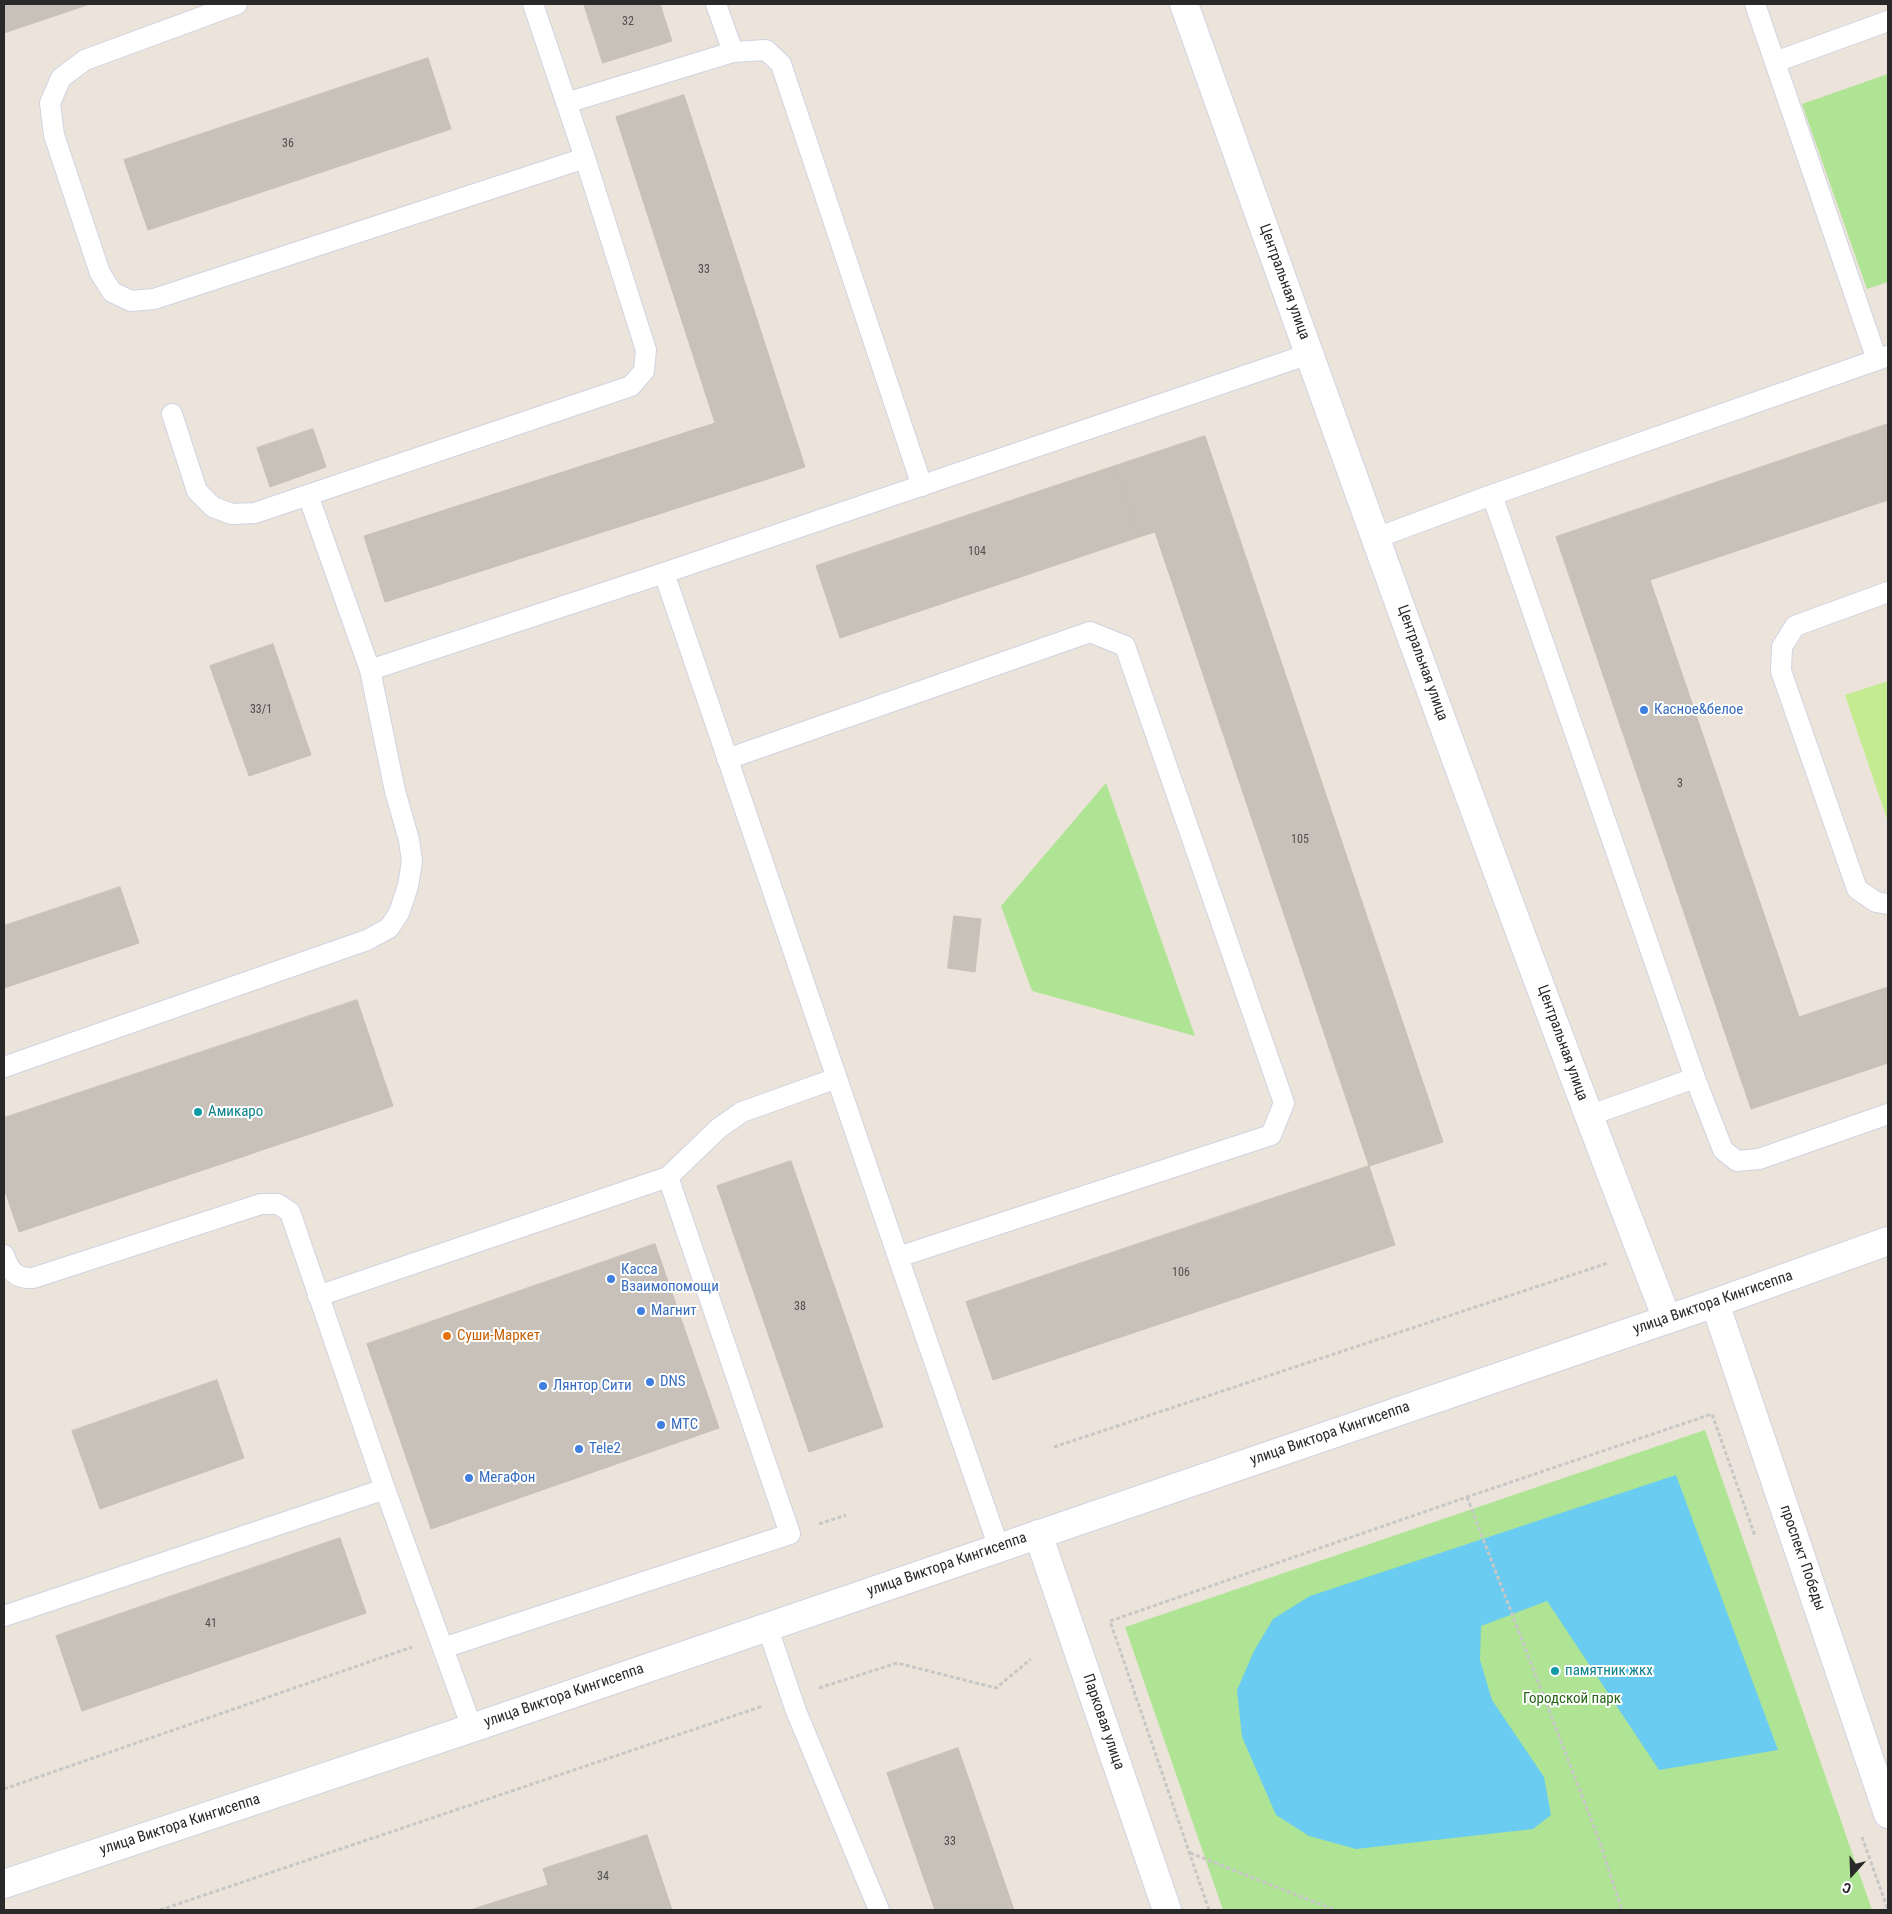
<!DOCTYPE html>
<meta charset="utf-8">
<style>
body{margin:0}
#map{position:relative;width:1892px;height:1914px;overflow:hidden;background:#ece4da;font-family:"Roboto Condensed",sans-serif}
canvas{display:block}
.frame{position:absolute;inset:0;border:5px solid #292929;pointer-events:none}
.north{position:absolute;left:1827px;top:1849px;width:50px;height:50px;-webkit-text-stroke:4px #fff;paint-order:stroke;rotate:200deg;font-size:14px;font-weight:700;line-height:20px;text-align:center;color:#292929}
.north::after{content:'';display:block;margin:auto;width:18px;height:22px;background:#292929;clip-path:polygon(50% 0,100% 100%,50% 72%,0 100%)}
</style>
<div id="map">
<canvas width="1892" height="1914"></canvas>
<div class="frame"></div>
<div class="north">С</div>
</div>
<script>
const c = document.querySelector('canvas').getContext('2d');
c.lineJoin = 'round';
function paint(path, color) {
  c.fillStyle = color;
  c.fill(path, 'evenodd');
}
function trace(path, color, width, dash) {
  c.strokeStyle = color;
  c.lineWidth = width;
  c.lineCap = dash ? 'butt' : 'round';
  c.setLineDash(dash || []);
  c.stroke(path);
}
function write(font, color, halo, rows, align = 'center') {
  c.font = font + ' "Roboto Condensed",sans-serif';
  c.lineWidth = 4;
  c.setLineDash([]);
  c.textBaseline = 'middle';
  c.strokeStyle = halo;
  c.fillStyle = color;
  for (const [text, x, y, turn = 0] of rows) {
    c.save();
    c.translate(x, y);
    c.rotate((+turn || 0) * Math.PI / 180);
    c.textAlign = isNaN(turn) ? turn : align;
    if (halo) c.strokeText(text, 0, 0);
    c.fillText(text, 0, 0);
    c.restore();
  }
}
const green = new Path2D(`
 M1888,74V282L1867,289L1802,104Z
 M1106,783L1195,1036L1032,991L1001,906Z
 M1705,1430L1872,1910H1223L1125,1627Z`);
const pitch = new Path2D(`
 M1888,681V822L1845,695Z`);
const water = new Path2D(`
 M1676,1475L1778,1750L1659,1770L1547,1601L1481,1626L1480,1660L1492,1700L1544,1777L1551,1815L1533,1829L1356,1849L1309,1836L1276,1815L1242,1737L1237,1690L1254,1651L1273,1619L1310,1596Z`);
const building = new Path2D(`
 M4,4H90L4,33Z
 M584,4H660L672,41L603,63Z
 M428,58L451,129L148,230L124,160Z
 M684,95L805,467L385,602L364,536L715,423L616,117Z
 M1888,424V500L1650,580L1799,1017L1888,987V1063L1751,1109L1556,537Z
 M313,429L326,467L270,487L257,448Z
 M1205,436L1443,1142L1369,1166L1155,532L1139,537L1115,466Z
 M1115,466L1139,537L840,638L816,566Z
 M273,644L311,755L249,776L210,666Z
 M120,887L139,943L4,988V926Z
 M954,916L981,919L975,972L948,968Z
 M357,1000L393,1106L19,1232L4,1188V1118Z
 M791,1161L883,1427L809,1452L717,1186Z
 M1369,1166L1395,1245L993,1380L966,1302Z
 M655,1244L719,1428L431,1529L367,1344Z
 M217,1380L244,1458L100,1509L72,1431Z
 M340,1538L366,1613L82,1711L56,1636Z
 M958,1748L1014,1910H935L887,1773Z
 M647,1835L672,1910H470L548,1885L543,1869Z`);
const path = new Path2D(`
 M1054,1447L1608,1263
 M1467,1497L1599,1840L1622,1910
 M819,1524L846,1515
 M819,1688L897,1663L996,1688L1031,1659
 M4,1789L412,1647
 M1862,1837L1888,1910
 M1190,1853L1335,1910
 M160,1910L763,1706
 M1209,1910L1110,1621L1467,1497L1712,1414L1755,1536`);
const service = new Path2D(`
 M237,4L85,60L61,78L50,103L54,135L100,273L112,292L131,301L154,299L585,158
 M533,4L585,158L646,350L644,371L631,386L308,495L370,670L664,573L1309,354
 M716,4L733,52
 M1755,4L1877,360
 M1775,62L1888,21
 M566,103L733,52L766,50L781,64L922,486
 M172,414L197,491L213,507L232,514L255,513L308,495
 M1492,495L1695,1078L1723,1150L1737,1161L1759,1159L1888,1114
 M1376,538L1492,495L1888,356
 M664,573L898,1257L999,1548
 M1888,592L1795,626L1782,647L1781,671L1857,889L1876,902L1888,904
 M727,759L1090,632L1125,646L1284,1103L1271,1135L898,1257
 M4,1067L367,940L389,928L399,913L408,886L412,861L409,840L395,791L370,670
 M1588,1116L1695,1078
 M4,1255C9,1270 15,1279 33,1278L261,1204H278L290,1212L385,1489L472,1728
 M318,1296L668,1177
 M4,1616L385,1489
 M767,1626L796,1711L879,1910
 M443,1648L790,1534L668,1177L719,1128L742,1112L837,1078`);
const minor = new Path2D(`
 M1715,1303L1888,1814`);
const tertiary = new Path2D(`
 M1184,4C1341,444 1498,884 1667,1319
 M1038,1534L1167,1910
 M4,1884L472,1728L1081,1520L1715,1303L1888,1241`);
const markers = [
 [1644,710,5,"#3f7fe0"],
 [198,1112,5,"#0f9aa8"],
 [611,1279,5,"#3f7fe0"],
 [641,1311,5,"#3f7fe0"],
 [447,1336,5,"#e8710a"],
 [650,1382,5,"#3f7fe0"],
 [543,1386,5,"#3f7fe0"],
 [661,1425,5,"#3f7fe0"],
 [579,1449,5,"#3f7fe0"],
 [469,1478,5,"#3f7fe0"],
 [1555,1671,5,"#0f9aa8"]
];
const numberNames = [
 ["32",628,22],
 ["36",288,144],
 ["33",704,270],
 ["104",977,552],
 ["33/1",261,710],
 ["3",1680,784],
 ["105",1300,840],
 ["106",1181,1273],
 ["38",800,1307],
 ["41",211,1624],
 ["33",950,1842],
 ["34",603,1877]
];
const streetNames = [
 ["Центральная улица",1284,282,70],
 ["Центральная улица",1422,663,70],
 ["Центральная улица",1562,1043,70],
 ["улица Виктора Кингисеппа",1713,1303,-19],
 ["улица Виктора Кингисеппа",1330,1434,-19],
 ["проспект Победы",1802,1558,71],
 ["улица Виктора Кингисеппа",947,1565,-19],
 ["улица Виктора Кингисеппа",564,1696,-19],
 ["Парковая улица",1103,1722,71],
 ["улица Виктора Кингисеппа",180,1825,-18]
];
const shopNames = [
 ["Касное&белое",1654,710],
 ["Касса",621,1270],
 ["Взаимопомощи",621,1287],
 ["Магнит",651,1311],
 ["DNS",660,1382],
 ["Лянтор Сити",553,1386],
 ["МТС",671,1425],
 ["Tele2",589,1449],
 ["МегаФон",479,1478]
];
const cultureNames = [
 ["Амикаро",208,1112],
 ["памятник жкх",1565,1671]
];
const foodNames = [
 ["Суши-Маркет",457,1336]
];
const parkNames = [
 ["Городской парк",1572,1699]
];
paint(green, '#afe495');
paint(pitch, '#c4eb90');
paint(water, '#6accf0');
paint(building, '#c7c1ba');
trace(building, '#c7c0b4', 1);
trace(service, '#cfd3e2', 22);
trace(minor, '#cfd3e2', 30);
trace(tertiary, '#cfd3e2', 30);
trace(path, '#c7c7c7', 3, [4, 2.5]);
trace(service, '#fff', 20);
trace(minor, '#fff', 28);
trace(tertiary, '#fff', 28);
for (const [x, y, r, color] of markers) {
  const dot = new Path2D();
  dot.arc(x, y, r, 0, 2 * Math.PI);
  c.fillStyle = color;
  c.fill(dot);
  trace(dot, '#fff', 2);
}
write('12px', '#504f4d', null, numberNames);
write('15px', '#292929', '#fff', streetNames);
write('15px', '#366cbe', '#fff', shopNames, 'left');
write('15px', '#0d838f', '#fff', cultureNames, 'left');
write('15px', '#c56008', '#fff', foodNames, 'left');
write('15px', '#286618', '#fff', parkNames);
</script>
